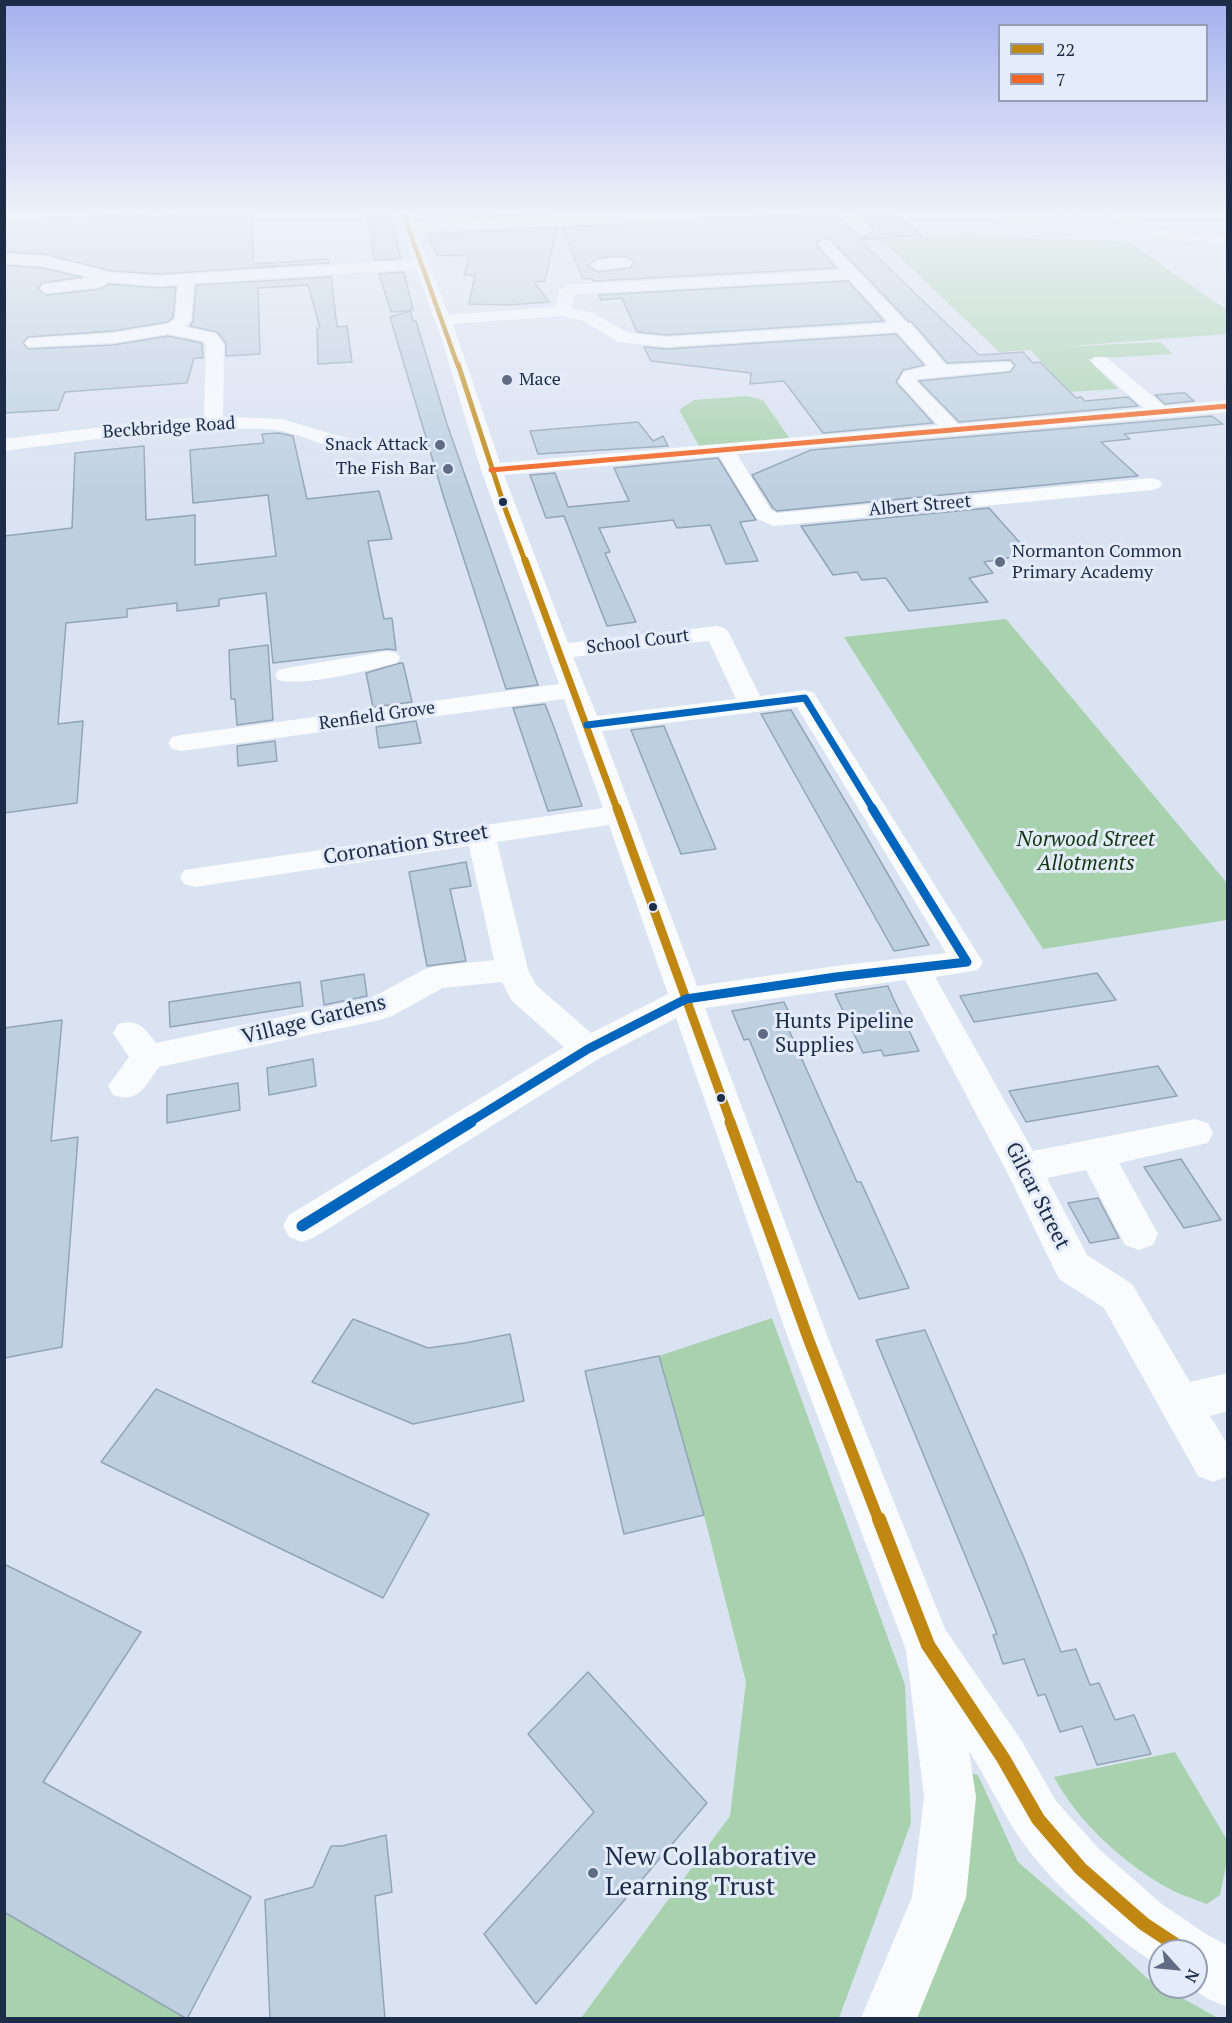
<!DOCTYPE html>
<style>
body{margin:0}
#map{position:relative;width:1232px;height:2023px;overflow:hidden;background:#dae3f2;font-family:"PT Serif",serif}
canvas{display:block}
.frame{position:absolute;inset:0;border:6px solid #1d2c47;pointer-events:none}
.legend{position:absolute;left:998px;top:24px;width:210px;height:78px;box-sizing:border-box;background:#e4ecfb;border:2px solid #949fb3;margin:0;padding:8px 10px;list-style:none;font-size:18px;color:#1d2c47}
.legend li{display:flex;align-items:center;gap:12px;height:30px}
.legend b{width:30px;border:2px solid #949fb3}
.north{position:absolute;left:1148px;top:1939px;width:60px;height:60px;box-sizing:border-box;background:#e4ecfb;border:2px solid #949fb3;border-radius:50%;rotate:117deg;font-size:16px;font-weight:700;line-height:24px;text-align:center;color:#1d2c47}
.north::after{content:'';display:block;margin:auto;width:21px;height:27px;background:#5f6c83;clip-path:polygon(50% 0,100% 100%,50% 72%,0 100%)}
</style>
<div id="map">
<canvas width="1232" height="2023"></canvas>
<div class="frame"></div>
<ul class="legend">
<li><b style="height:8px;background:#c08812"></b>22</li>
<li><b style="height:8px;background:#f26522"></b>7</li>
</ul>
<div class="north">N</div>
</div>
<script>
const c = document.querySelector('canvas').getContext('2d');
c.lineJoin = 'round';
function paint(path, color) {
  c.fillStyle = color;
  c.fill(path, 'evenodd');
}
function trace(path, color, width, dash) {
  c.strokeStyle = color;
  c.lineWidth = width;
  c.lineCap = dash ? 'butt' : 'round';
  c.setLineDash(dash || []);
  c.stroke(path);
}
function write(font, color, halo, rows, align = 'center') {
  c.font = font + ' "PT Serif",serif';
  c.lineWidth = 6;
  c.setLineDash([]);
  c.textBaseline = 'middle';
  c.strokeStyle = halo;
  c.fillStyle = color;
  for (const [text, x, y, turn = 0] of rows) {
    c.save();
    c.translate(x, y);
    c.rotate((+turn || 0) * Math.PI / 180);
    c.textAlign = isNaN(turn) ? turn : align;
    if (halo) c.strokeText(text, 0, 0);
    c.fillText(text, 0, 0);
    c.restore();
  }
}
const green = new Path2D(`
 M968,237L1127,241L1227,310V334L1057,347L1160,342L1173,354L1088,359L1118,389L1053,393L1036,374L1052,373L1030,350L999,352L881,239Z
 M747,396L763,400L790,439L699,446L679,410L694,400Z
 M1006,619L1227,883V920L1043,949L844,637Z
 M772,1318L905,1685L911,1823L839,2018H581L730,1816L746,1682L704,1515L659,1356Z
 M1175,1752L1227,1840V1861L1220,1895L1207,1904C1194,1899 1180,1895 1168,1888C1123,1863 1078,1822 1054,1777Z
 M966,1772L978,1775L1018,1862L1083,1918L1148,1979L1218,2018H917L952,1917Z
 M5,1912L184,2018H5Z`);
const building = new Path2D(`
 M216,210H251L254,264L328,259L329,263L159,274L112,271L44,254L4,252V222L137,213V215L163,217L177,213Z
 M364,210H389L401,259L375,260L371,245L374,244Z
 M416,210H447V214L521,210H626L421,220Z
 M887,211L891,214H897L922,235L860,240L979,355L1023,352L1033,363L1040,362L1076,398L1081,397L1085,401L1128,397L1138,406L959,422L919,381L1010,372L1015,365L1010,360L947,363L912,322L908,321L830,239L824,238L816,244L836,268L593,281L592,279H583L562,227L834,212L857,236L864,237L872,233L873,229L855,212ZM624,256L634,261L631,268L598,272L588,266L598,258Z
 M557,227L545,281L534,282L549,302L509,305L469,304L475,275H464L469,256L437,255L427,234Z
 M4,265L43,268L82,277L42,283L38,289L47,295L100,289L109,284L159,288L176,287L173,318L167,322L113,331L28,337L23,343L28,349L113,345L168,336L202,343L203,358H194L187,383L65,392L58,410L4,413Z
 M404,272L413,310H410L413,321H416L447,424L538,685L506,689L444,498L390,317L410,311L391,312L379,274Z
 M331,277L337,327L347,326L352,362L318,364L317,328H320L308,285L258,288L260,354L226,356V343L217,332L190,326L193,321L196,285Z
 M848,281L884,321L667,335L637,332L622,298L601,300L599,295Z
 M896,334L924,365L903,370L896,382L933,423L823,433L784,381L750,384L751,373L651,361L644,347L667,349Z
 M1180,393H1185L1194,401L1165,404L1155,395Z
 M1212,416L1223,424L1124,434L1130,439L1101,442L1138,476L777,511L773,508L752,475L811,450Z
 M638,422L653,441L663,436L668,446L538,454L530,431Z
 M279,433L293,436L307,499L379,491L392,539L368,541L384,619L392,618L396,650L388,649L273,663L266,593L219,599V606L177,611V603L127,609V617L66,623L58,724L83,721L77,803L4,813V536L72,528L75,453L144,446L146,520L195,515V565L276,556L268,495L193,503L190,450L264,443L262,434Z
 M718,458L756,520L740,522L758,561L726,564L710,525L677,528L673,520L599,528L610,552L605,553L636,622L607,626L564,516L546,518L530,475L555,473L568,507L629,501L614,468Z
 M989,508L1030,554L984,562L993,573L969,578L988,602L909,611L886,578L862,580L857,572L833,575L801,526Z
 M268,645L273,720L237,725L235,699H231L229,650Z
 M400,663H403L412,702L373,707L366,673Z
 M545,704L555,730L582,806L548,811L513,708Z
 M791,710L860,826L929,945L894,951L761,714Z
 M416,721L421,743L379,748L376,727Z
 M664,726L700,812L716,849L681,854L631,730Z
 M275,741L277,761L238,766L237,746Z
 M466,862L471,886L450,889L466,961L427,966L409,872Z
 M1097,973L1116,1000L974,1022L960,996Z
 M364,974L367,996L324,1005L321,981Z
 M300,982L303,1006L170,1027L169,1002Z
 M888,986L894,1000L919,1051L884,1056L881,1050L863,1053L835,994Z
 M784,1002L796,1027L788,1028L839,1142L857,1182H861L909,1288L859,1299L820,1211L749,1039L744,1040L732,1011Z
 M62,1020L51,1141L78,1137L62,1347L4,1358V1028Z
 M313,1059L316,1086L269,1095L267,1068Z
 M1158,1066L1177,1096L1026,1122L1009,1091Z
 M238,1083L240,1110L167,1123V1095Z
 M1181,1159L1194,1179L1221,1220L1184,1228L1144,1167Z
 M1098,1198L1119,1238L1090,1243L1068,1203Z
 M353,1319L428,1348L465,1343L510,1334L524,1401L413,1424L312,1382Z
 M925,1330L1024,1558L1061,1652L1076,1649L1090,1685L1099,1683L1115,1720L1134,1715L1151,1754L1097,1765L1082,1726L1060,1732L1045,1694L1038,1696L1024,1659L1003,1664L993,1635L997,1634L984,1601L876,1340Z
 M659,1356L704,1515L624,1534L585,1371Z
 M156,1389L429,1514L383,1598L101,1462Z
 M4,1564L141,1632L43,1782L251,1897L187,2019L4,1912Z
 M588,1672L707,1803L536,2004L484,1934L594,1812L528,1734Z
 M386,1835L392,1892L375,1896L385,2019H270L265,1900L313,1887L331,1846H342Z`);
const minor = new Path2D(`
 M22,210H87L80,214L4,220V212Z
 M148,210H177C170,216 155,216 148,210Z
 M395,210H409L414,223L680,210H780L773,214L417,232L449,315L555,307L560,290L568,285L841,270L818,244L825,240L830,241L907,323H910L946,365L1010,362L1013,366L1010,370L1004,371L917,379L916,381L958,424L1144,408L1094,365L1091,361L1094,357H1106L1164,406L1228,400V412L737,454L771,510L777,513L1152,478L1159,480L1162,484L1159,488L1152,490L773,526L756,518L719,456L504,475L568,643L717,626L725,628L729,633L760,696L805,690L814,693L983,962L978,970L935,977L1033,1151L1195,1119L1208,1123L1213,1133L1208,1143L1119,1163L1158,1234L1153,1245L1139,1250L1125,1245L1086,1170L1047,1178L1087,1255L1132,1284L1190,1382L1228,1373V1411L1210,1416L1228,1445V1476L1213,1482L1198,1476L1104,1308L1059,1279L1007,1172L905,980L705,1008L828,1338L945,1629L1021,1740L1056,1801L1100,1850L1163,1905L1206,1934L1228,1946V2007L1208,1999L1190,1987H1196V1951H1160V1967C1108,1932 1055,1889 1019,1837C1001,1810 987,1779 969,1751L976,1797L966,1898L917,2018H861L912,1897L924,1797L906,1650L788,1338L676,1018L600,1058L315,1237L302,1242L289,1237L283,1226L289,1215L564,1047L511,1000L502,982L443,988L392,1016L380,1020L159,1067C145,1086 139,1104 113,1095L108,1086L129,1057L113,1033L118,1024C138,1018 144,1027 156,1043L371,998L425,969L436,966L494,960L469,846L195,887L184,884L180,877L184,870L470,828L481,824L486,825L603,808L564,699L181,751L172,749L168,743L172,737L181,735L559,684L481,470L441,337L416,269L194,283L191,321L185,327L215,333L224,344L223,417L282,419L342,437L373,441L376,445L373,449C336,458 302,430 266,429C178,426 91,440 4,451V439L136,423L204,417L206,345L203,341L168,334L113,343L28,347L25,343L28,339L34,338L113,333L168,324L175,319L178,284L159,286L107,282L106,285L100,287L48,293L42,291L40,288L42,285L94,278L43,266L4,263V254L43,256L112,273L159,276L413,260ZM849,279L889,323L667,337L628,333L593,313L571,308L575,294ZM562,316L582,320L618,342L667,347L897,332L928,366L904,372L898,382L938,425L500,463L453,324ZM709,641L736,699L597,716L573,657ZM797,707L946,953L836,966L697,986L602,731ZM609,825L668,994L591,1033L536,985L528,970L497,842Z
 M835,210H850L871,231L864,235L859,234Z
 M983,210H999L1010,216L1121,213L1123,210H1138L1132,217L1160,230L1228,236V244L1157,238L1121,221L1002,223L997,222Z
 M624,258L629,260L632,263L629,266L598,270L590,265L598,260Z
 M388,651L397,653L400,658L397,663C369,670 305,687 278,680L275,675L278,670L287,668Z`);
const bus1Far5 = new Path2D(`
 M402,210L458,366`);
const bus1Far4 = new Path2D(`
 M458,364L506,511L525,561`);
const bus1Far3 = new Path2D(`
 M525,560L617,809`);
const bus1Far2 = new Path2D(`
 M617,808L731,1123`);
const bus1Far1 = new Path2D(`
 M730,1122L808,1338L879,1521`);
const bus1 = new Path2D(`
 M879,1519L928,1645L1003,1758L1038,1819L1081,1869L1144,1924L1185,1951`);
const bus2 = new Path2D(`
 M491,470L1228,406`);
const bus3Far2 = new Path2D(`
 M587,725L805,698L873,809`);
const bus3Far1 = new Path2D(`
 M468,1123L588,1049L686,999L836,977L967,962L872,808`);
const bus3 = new Path2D(`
 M302,1226L471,1122`);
const markers = [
 [507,380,6,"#5f6c83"],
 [440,445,6,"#5f6c83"],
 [448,469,6,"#5f6c83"],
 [503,502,5,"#1d2c47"],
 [1000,562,6,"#5f6c83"],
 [653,907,5,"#1d2c47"],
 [763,1034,6,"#5f6c83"],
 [721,1098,5,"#1d2c47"],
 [593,1873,6,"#5f6c83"]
];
const farPoinames = [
 ["Mace",519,380],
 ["Snack Attack",428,445,"right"],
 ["The Fish Bar",436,469,"right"],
 ["Normanton Common",1012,552],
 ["Primary Academy",1012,573]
];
const farStreetnames = [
 ["Beckbridge Road",169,428,-4],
 ["Albert Street",920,506,-5],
 ["School Court",638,642,-7],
 ["Renfield Grove",377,716,-8]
];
const parkNames = [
 ["Norwood Street",1086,840],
 ["Allotments",1086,864]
];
const streetNames = [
 ["Coronation Street",406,845,-9],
 ["Village Gardens",314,1020,-14],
 ["Gilcar Street",1037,1196,63]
];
const poiNames = [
 ["Hunts Pipeline",775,1022],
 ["Supplies",775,1046]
];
const nearPoinames = [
 ["New Collaborative",605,1858],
 ["Learning Trust",605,1888]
];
paint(green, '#a8d2ae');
paint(building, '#bed0e0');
trace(building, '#92a5b5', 1.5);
paint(minor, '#f9fbfd');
trace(bus1Far5, '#c08812', 4.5);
trace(bus1Far4, '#c08812', 5);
trace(bus1Far3, '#c08812', 7);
trace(bus1Far2, '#c08812', 9);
trace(bus1Far1, '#c08812', 11);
trace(bus1, '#c08812', 14);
trace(bus2, '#f26522', 5);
trace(bus3Far2, '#0065bd', 7);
trace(bus3Far1, '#0065bd', 9);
trace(bus3, '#0065bd', 11);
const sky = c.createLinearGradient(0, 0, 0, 494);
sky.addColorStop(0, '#a6b0ee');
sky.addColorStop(0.43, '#eef2f9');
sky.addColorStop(1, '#eef2f900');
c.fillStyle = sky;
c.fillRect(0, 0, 1232, 494);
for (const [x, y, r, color] of markers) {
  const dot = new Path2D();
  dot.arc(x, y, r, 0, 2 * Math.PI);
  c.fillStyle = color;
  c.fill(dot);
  trace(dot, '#e4ecfb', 2);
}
write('18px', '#1d2c47', '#e4ecfb', farPoinames, 'left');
write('18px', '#1d2c47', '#e4ecfb', farStreetnames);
write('italic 21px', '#13370e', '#e4ecfb', parkNames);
write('21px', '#1d2c47', '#e4ecfb', streetNames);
write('21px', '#1d2c47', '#e4ecfb', poiNames, 'left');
write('26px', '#1d2c47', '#e4ecfb', nearPoinames, 'left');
</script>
